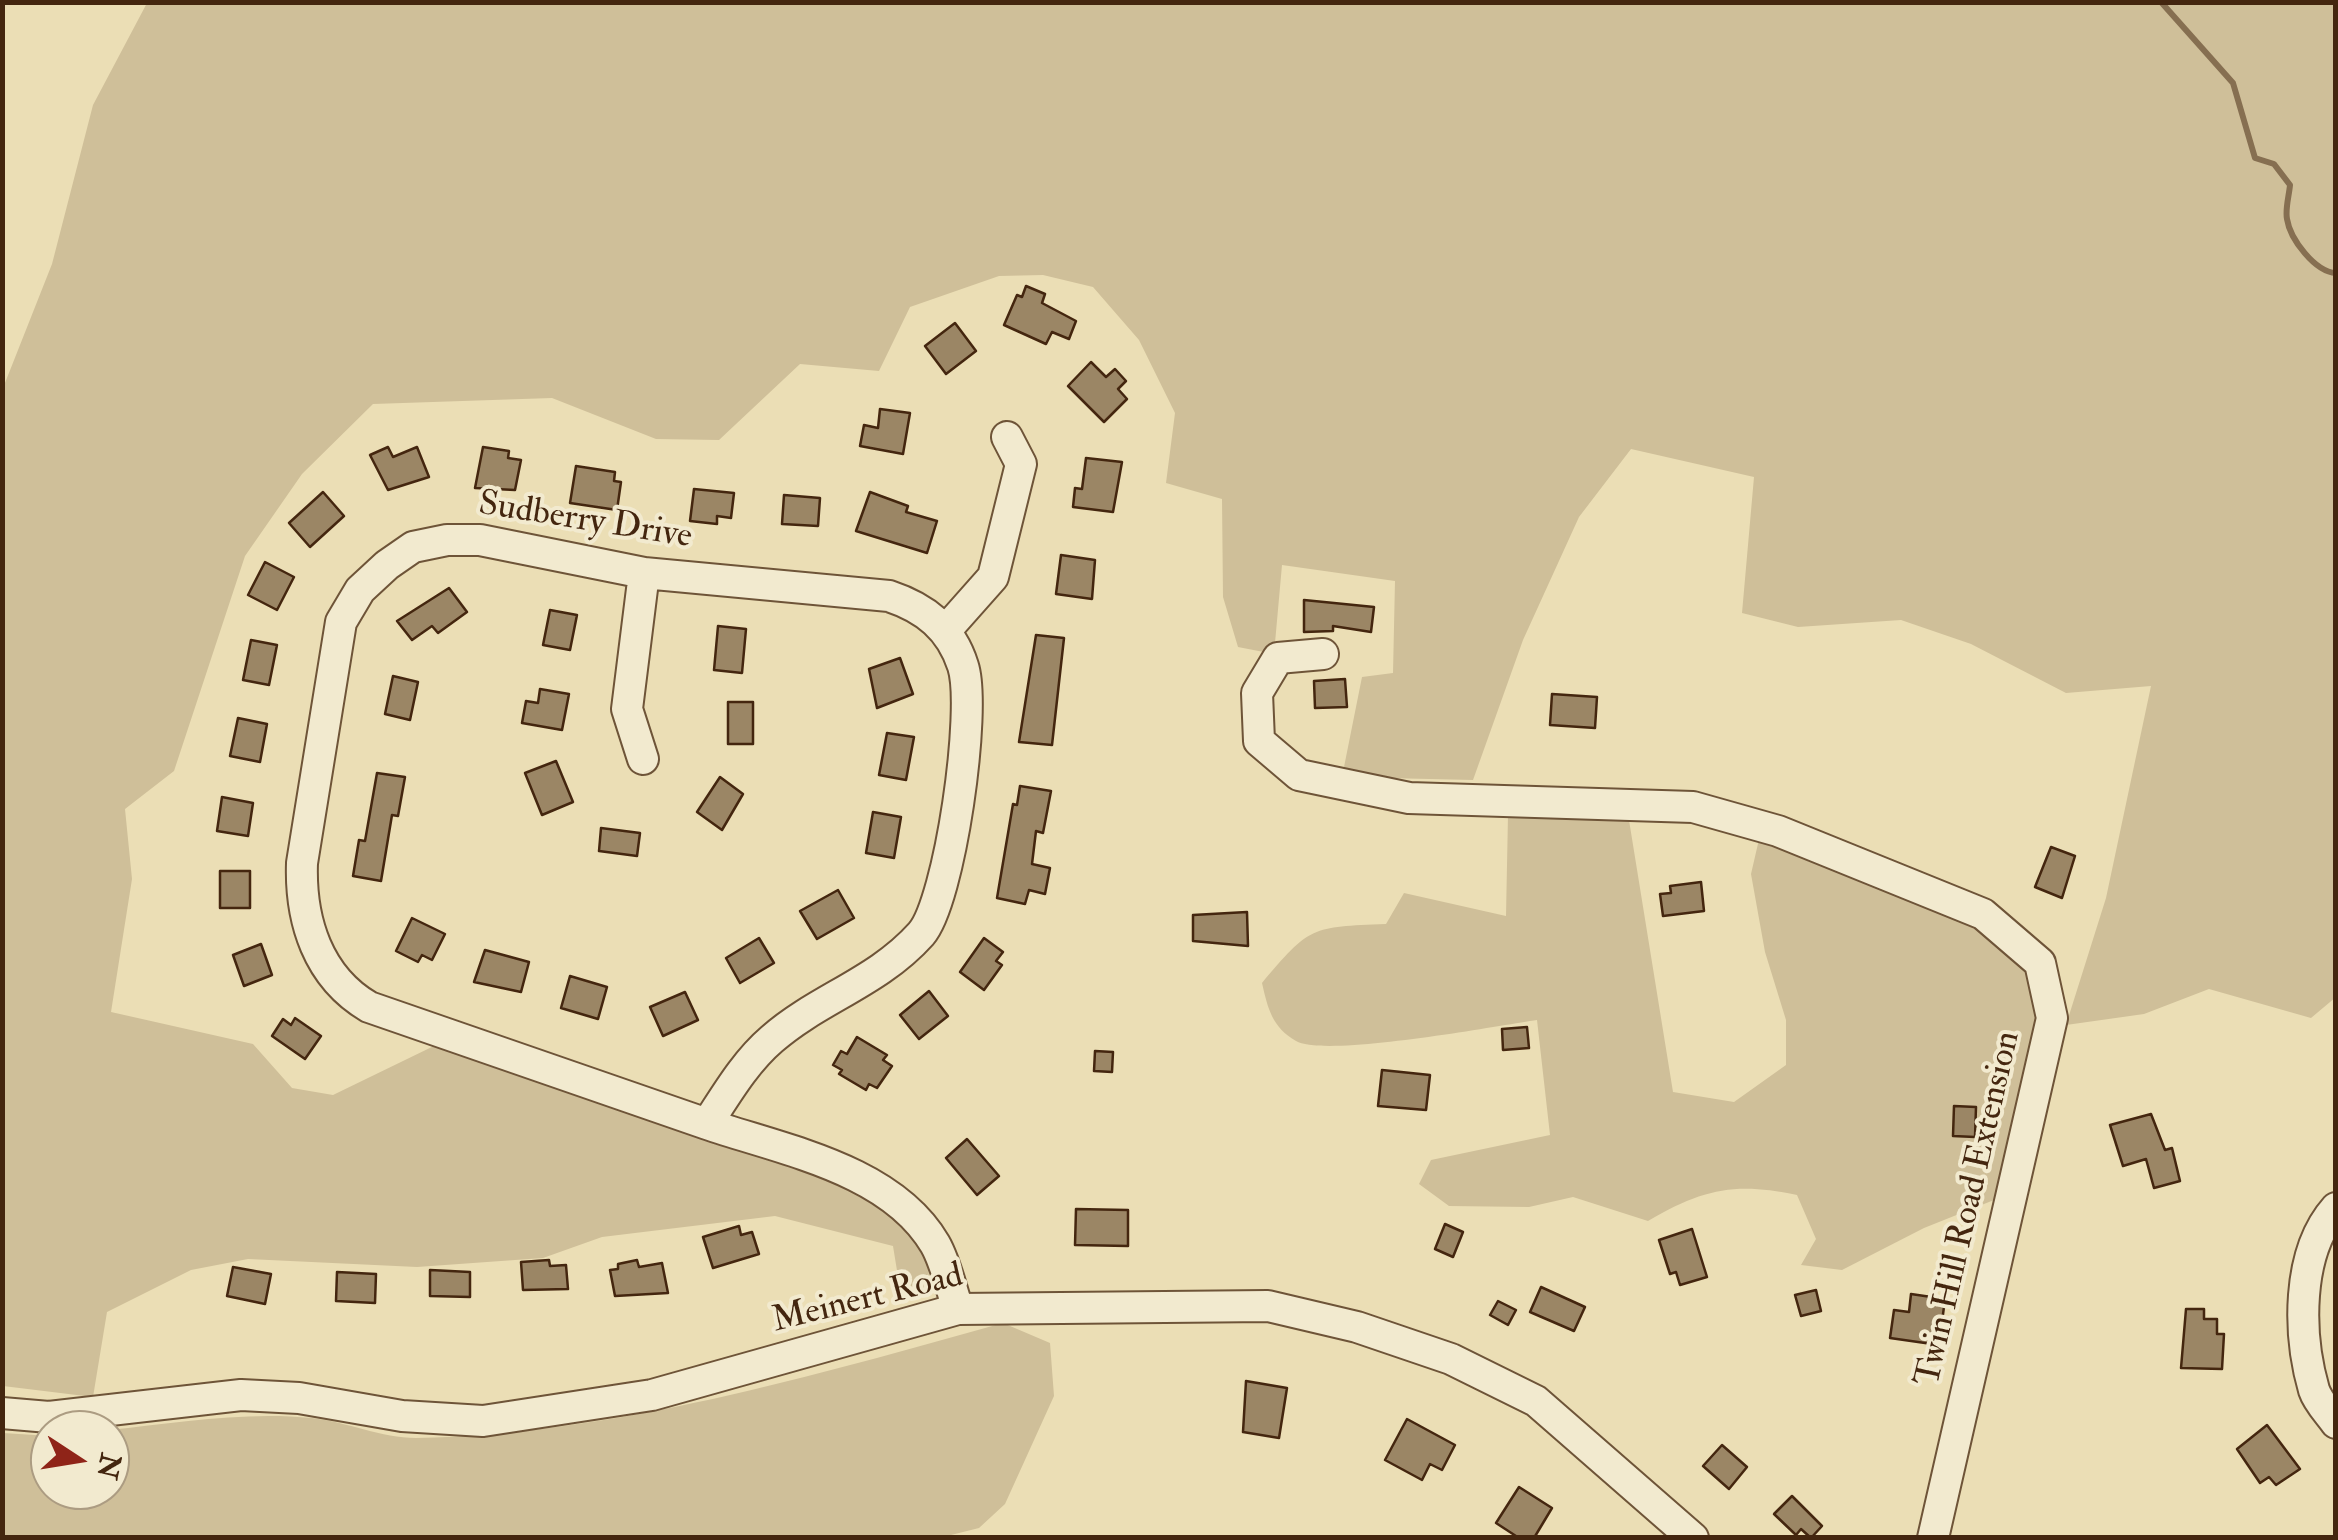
<!DOCTYPE html>
<style>
body{margin:0}
#map{position:relative;width:2338px;height:1540px;overflow:hidden;background:#ebdeb5;font-family:"IM FELL Double Pica",serif}
canvas{display:block}
.frame{position:absolute;inset:0;border:5px solid #44260f;pointer-events:none}
.north{position:absolute;left:30px;top:1410px;width:100px;height:100px;box-sizing:border-box;background:#f2eacf;border:2px solid #ac9c82;border-radius:50%;rotate:102deg;font-size:28px;font-weight:700;line-height:40px;text-align:center;color:#44260f}
.north::after{content:'';display:block;margin:auto;width:35px;height:45px;background:#8f2418;clip-path:polygon(50% 0,100% 100%,50% 72%,0 100%)}
</style>
<div id="map">
<canvas width="2338" height="1540"></canvas>
<div class="frame"></div>
<div class="north">N</div>
</div>
<script>
const c = document.querySelector('canvas').getContext('2d');
c.lineJoin = 'round';
function paint(path, color) {
  c.fillStyle = color;
  c.fill(path, 'evenodd');
}
function trace(path, color, width, dash) {
  c.strokeStyle = color;
  c.lineWidth = width;
  c.lineCap = dash ? 'butt' : 'round';
  c.setLineDash(dash || []);
  c.stroke(path);
}
function write(font, color, halo, rows, align = 'center') {
  c.font = font + ' "IM FELL Double Pica",serif';
  c.lineWidth = 8;
  c.setLineDash([]);
  c.textBaseline = 'middle';
  c.strokeStyle = halo;
  c.fillStyle = color;
  for (const [text, x, y, turn = 0] of rows) {
    c.save();
    c.translate(x, y);
    c.rotate((+turn || 0) * Math.PI / 180);
    c.textAlign = isNaN(turn) ? turn : align;
    if (halo) c.strokeText(text, 0, 0);
    c.fillText(text, 0, 0);
    c.restore();
  }
}
const green = new Path2D(`
 M147,3H2335L2336,997L2311,1018L2209,989L2144,1014L2066,1025L2106,898L2151,686L2066,693L1971,644L1901,620L1798,627L1742,613L1754,477L1631,449L1579,517L1523,640L1473,780L1342,777L1362,677L1393,673L1395,581L1282,565L1274,654L1238,647L1223,597L1222,499L1166,483L1175,413L1139,340L1093,287L1043,275L999,276L910,307L879,371L800,364L719,440L656,439L552,398L373,404L302,474L245,556L174,771L125,809L132,879L111,1012L253,1044L292,1088L333,1095L438,1044L824,1174L901,1212L927,1249L930,1292L901,1295L893,1246L775,1216L602,1237L543,1258L417,1267L248,1259L191,1270L107,1312L93,1397L3,1386V388L52,264L93,105Z
 M1628,814L1673,1092L1734,1102L1786,1065V1020L1765,952L1751,874L1760,835L1983,927L2036,972L2044,1019L2004,1196L1924,1228L1842,1270L1801,1265L1816,1239L1797,1195C1735,1182 1703,1189 1648,1221L1573,1197L1529,1207L1449,1206L1419,1184L1431,1160L1550,1135L1537,1020C1496,1026 1325,1058 1296,1041C1272,1027 1268,1009 1262,983C1310,926 1311,927 1386,924L1404,893L1506,916L1508,815Z
 M1003,1323L1050,1343L1054,1396L1005,1504L979,1528L943,1537L3,1538V1433L50,1436V1490H110L108,1430C176,1423 244,1411 312,1418C347,1422 382,1438 416,1438C616,1434 812,1376 1003,1323Z`);
const stream = new Path2D(`
 M2161,2L2233,83L2255,158L2274,164L2290,185C2289,196 2285,209 2287,219C2290,239 2315,272 2336,273`);
const building = new Path2D(`
 M1026,286L1045,294L1042,303L1076,321L1069,339L1052,332L1046,344L1004,325L1017,295L1022,297Z
 M955,323L976,351L946,374L925,346Z
 M1091,362L1106,377L1115,369L1126,381L1118,389L1127,399L1104,422L1068,386Z
 M880,409L910,413L903,454L860,446L864,425L878,428Z
 M388,447L393,457L417,447L429,477L388,490L370,455Z
 M483,447L509,451L508,458L521,460L515,490L475,488Z
 M1086,458L1122,462L1113,512L1073,507L1075,488L1082,489Z
 M576,466L615,472L614,481L621,482L617,510L570,503Z
 M694,489L734,493L731,518L717,516V524L690,521Z
 M323,492L344,516L310,547L289,523Z
 M870,492L908,506L906,512L937,521L927,553L856,531Z
 M784,495L820,498L818,526L782,524Z
 M1061,555L1095,560L1092,599L1056,594Z
 M265,562L294,577L277,610L248,595Z
 M449,588L467,612L438,633L432,626L412,640L397,621Z
 M1304,600L1374,607L1371,632L1333,626V631L1304,632Z
 M550,610L577,615L570,650L543,645Z
 M718,626L746,629L742,673L714,670Z
 M1036,635L1064,638L1052,745L1019,742Z
 M251,640L277,645L269,685L243,680Z
 M900,658L913,694L877,708L869,669Z
 M393,676L418,682L410,720L385,714Z
 M1345,679L1347,707L1315,708L1314,681Z
 M540,689L569,694L562,730L522,723L526,701L538,703Z
 M1552,694L1597,697L1595,728L1550,725Z
 M728,702H753V744H728Z
 M238,718L267,724L260,762L230,756Z
 M887,733L914,737L906,780L879,775Z
 M556,761L573,802L542,815L525,773Z
 M377,773L405,777L398,816L392,815L381,881L353,876L359,840L365,841Z
 M720,777L743,794L722,830L697,812Z
 M1020,786L1051,791L1043,833L1036,831L1032,864L1050,868L1045,894L1029,890L1025,904L997,898L1013,804L1017,805Z
 M222,797L253,803L248,836L217,831Z
 M873,812L901,817L894,858L866,853Z
 M601,828L640,833L637,856L599,851Z
 M2051,847L2075,856L2062,898L2035,887Z
 M220,871H250V908H220Z
 M1701,882L1704,911L1663,916L1660,894L1671,893L1670,886Z
 M838,890L854,918L817,939L800,911Z
 M1247,912L1248,946L1193,941V915Z
 M412,918L445,934L432,960L422,955L418,962L396,951Z
 M759,938L774,963L740,983L726,958Z
 M984,938L1003,952L996,961L1002,965L984,990L960,972Z
 M261,944L272,975L244,986L233,955Z
 M485,950L529,962L521,992L474,982Z
 M570,976L607,987L598,1019L561,1008Z
 M929,991L948,1016L919,1039L900,1015Z
 M685,992L698,1020L663,1036L650,1007Z
 M295,1018L321,1036L305,1059L272,1036L283,1019L291,1025Z
 M1527,1027L1529,1048L1503,1050L1502,1029Z
 M857,1037L887,1055L883,1060L892,1066L877,1088L869,1084L866,1090L839,1074L842,1070L833,1065L841,1051L847,1054Z
 M1095,1051L1113,1052L1112,1072L1094,1071Z
 M1382,1070L1430,1075L1426,1110L1378,1106Z
 M1954,1106L1976,1107L1975,1137L1953,1136Z
 M2151,1114L2165,1150L2172,1148L2180,1181L2154,1188L2146,1159L2123,1166L2110,1125Z
 M967,1139L999,1176L977,1195L946,1158Z
 M1076,1209L1128,1210V1246L1075,1245Z
 M1445,1224L1463,1232L1453,1257L1435,1249Z
 M739,1226L741,1235L752,1232L759,1254L713,1268L703,1237Z
 M1692,1229L1707,1277L1680,1285L1676,1272L1670,1274L1659,1240Z
 M549,1260L550,1266L566,1265L568,1289L523,1290L521,1262Z
 M637,1260L639,1267L662,1263L668,1293L615,1296L610,1270L618,1269V1264Z
 M233,1267L271,1274L265,1304L227,1296Z
 M430,1270L470,1272V1297L430,1296Z
 M337,1272L376,1274L375,1303L336,1301Z
 M1541,1287L1585,1307L1574,1331L1530,1312Z
 M1816,1290L1821,1311L1801,1316L1795,1295Z
 M1911,1294L1945,1299L1939,1345L1890,1338L1894,1310L1909,1312Z
 M1498,1301L1516,1310L1508,1325L1490,1315Z
 M2186,1309H2204V1319H2217V1334H2224L2222,1369L2181,1368Z
 M1246,1381L1287,1388L1279,1438L1243,1432Z
 M1407,1419L1455,1445L1442,1470L1430,1464L1422,1480L1385,1460Z
 M2267,1425L2300,1469L2276,1485L2269,1477L2260,1483L2237,1449Z
 M1722,1445L1747,1467L1729,1489L1703,1466Z
 M1519,1487L1552,1508L1534,1538H1519L1496,1523Z
 M1792,1496L1822,1526L1811,1538L1801,1529L1796,1535L1774,1514Z`);
const minor = new Path2D(`
 M946,630L993,577L1021,464L1007,437
 M1323,654L1278,658L1257,693L1259,741L1299,775L1409,798L1693,807L1778,831L1983,914L2040,963L2052,1018L1933,1538
 M643,759L627,709L644,573
 M707,1124L369,1007C318,977 300,921 302,863L341,622L360,590L387,565L413,547L447,540H480L644,573L889,596C925,608 951,628 963,666C977,709 950,901 921,934C877,983 819,998 772,1039C745,1062 726,1095 707,1124C783,1150 891,1169 935,1244C946,1263 951,1289 958,1309
 M2336,1208C2296,1253 2298,1335 2314,1390C2318,1402 2329,1413 2336,1423
 M2,1413L49,1417L241,1395L299,1398L402,1416L483,1421L652,1395L958,1309L1268,1306L1357,1327L1451,1359L1536,1401L1693,1538`);
const streetNames = [
 ["Sudberry Drive",585,522,9],
 ["Twin Hill Road Extension",1970,1209,-77],
 ["Meinert Road",868,1300,-14]
];
paint(green, '#cfbf99');
trace(stream, '#866f51', 6);
paint(building, '#9b8665');
trace(building, '#44260f', 2.5);
trace(minor, '#6e5438', 34);
trace(minor, '#f2eacf', 30);
write('35px', '#44260f', '#f2eacf', streetNames);
</script>
